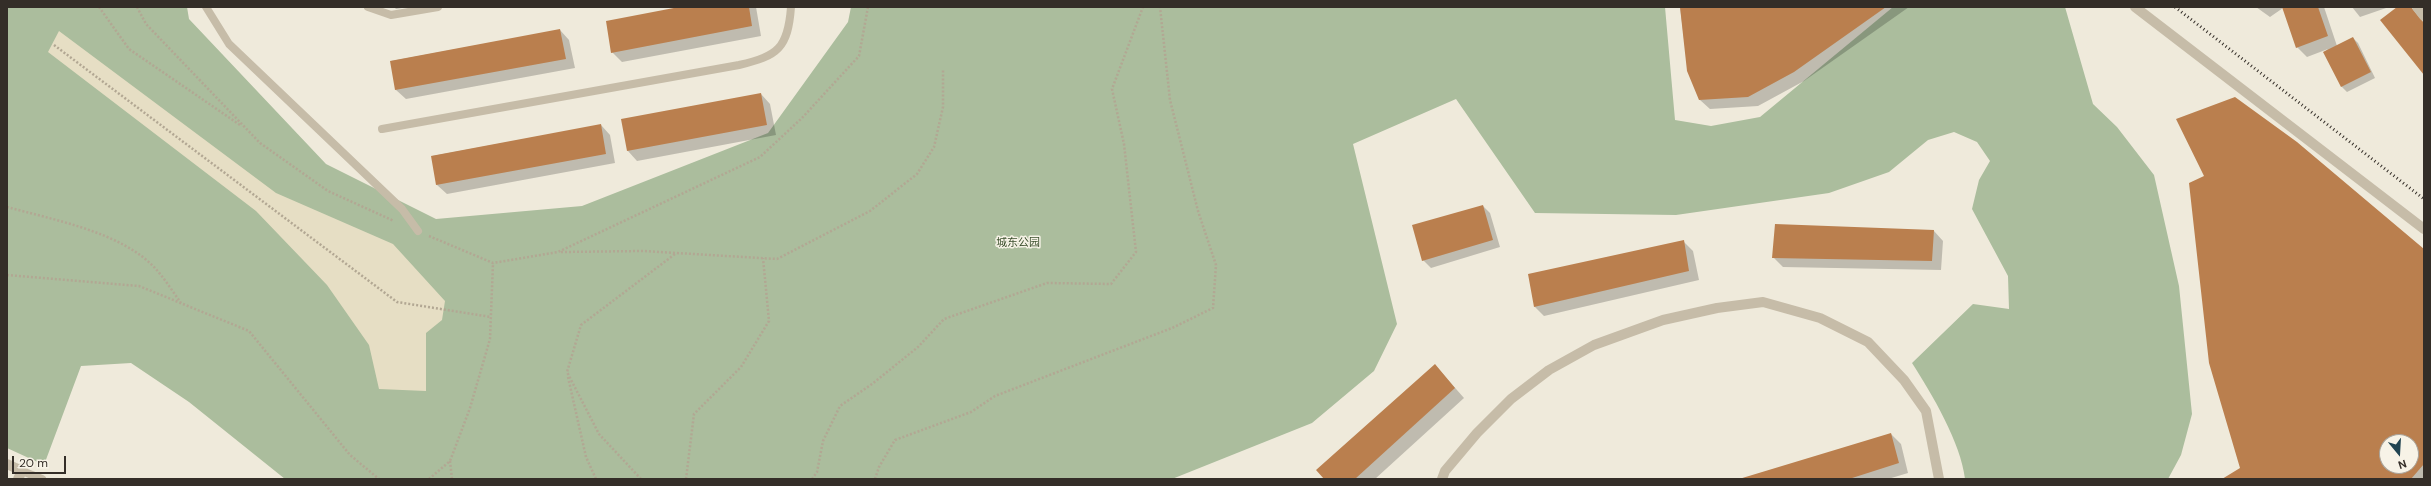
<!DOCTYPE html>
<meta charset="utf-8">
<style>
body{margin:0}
#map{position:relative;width:2431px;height:486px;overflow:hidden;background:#efeadb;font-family:"DM Sans",sans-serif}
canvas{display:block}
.frame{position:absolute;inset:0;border:8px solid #342e28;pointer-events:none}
.north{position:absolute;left:2379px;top:434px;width:40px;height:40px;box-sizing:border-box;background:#f7f3e7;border:1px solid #a9a49b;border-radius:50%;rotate:162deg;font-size:11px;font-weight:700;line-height:16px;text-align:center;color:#342e28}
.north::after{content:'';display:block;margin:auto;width:14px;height:18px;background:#214451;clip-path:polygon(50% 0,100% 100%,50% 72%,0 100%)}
.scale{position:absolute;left:12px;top:456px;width:54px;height:18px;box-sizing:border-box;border:2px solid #342e28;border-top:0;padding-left:5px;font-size:12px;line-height:14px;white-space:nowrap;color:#342e28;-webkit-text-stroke:3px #f7f3e7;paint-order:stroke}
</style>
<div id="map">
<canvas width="2431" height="486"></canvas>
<div class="frame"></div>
<div class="north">N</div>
<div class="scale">20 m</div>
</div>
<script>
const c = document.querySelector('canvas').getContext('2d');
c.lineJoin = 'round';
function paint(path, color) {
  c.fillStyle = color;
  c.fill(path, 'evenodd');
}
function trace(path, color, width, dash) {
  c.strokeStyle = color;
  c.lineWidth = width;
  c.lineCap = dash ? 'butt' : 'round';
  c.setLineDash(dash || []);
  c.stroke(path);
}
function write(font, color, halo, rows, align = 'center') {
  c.font = font + ' "DM Sans","Noto Sans SC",sans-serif';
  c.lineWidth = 3;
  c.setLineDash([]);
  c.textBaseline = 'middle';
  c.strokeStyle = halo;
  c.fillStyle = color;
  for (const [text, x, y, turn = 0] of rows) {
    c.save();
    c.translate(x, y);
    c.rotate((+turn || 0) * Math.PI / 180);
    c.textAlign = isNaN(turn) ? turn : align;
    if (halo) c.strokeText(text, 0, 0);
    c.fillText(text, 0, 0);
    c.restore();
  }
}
const green = new Path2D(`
 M7,7H187L189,19L326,164L436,219L582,206L768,133L848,22L851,7H1665L1675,120L1711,126L1760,117L1893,7H2065L2093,104L2117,127L2154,175L2179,286L2192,414L2181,455L2168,479H1965C1961,443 1932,394 1912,363L1973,304L2009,309L2008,276L1972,209L1979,180L1990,161L1977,142L1954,132L1928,140L1889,172L1829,193L1676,215L1535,213L1456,99L1353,144L1397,324L1374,371L1312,423L1172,479H285L189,402L131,363L81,366L44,465L7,448Z`);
const plaza = new Path2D(`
 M59,31L276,193L393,244L445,301L442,320L426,333V391L379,389L369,345L327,285L256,211L48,52Z`);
const shadow = new Path2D(`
 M394,7H408L396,9Z
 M684,7H756L761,36L622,62L612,52Z
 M1680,7H1909L1804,81L1758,106L1710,109L1700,100L1688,71Z
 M2256,7H2324L2337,46L2353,38L2358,43L2375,78L2347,92L2342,87L2324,52L2328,49L2307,57L2297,47L2283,8L2270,17Z
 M2352,7H2389L2360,17Z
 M560,30L569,40L575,68L406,99L396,90L391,61Z
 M761,94L770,104L776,135L637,161L628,151L622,120Z
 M601,125L610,135L615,163L447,194L437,185L432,156Z
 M1483,206L1490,213L1500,247L1431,268L1423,260Z
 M1934,231L1943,241L1941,270L1783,267L1773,257Z
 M1683,241L1693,251L1699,280L1544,316L1535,307L1529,275Z
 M2424,250V479H2224L2242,469ZM2387,442H2411V466H2387Z
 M1435,365L1464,398L1375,479H1325Z
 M1891,434L1901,444L1908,473L1888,479H1741Z`);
const building = new Path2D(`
 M679,7H749L752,26L611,53L606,21Z
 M1680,7H1886L1794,72L1748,97L1699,100L1687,71Z
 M2282,7H2318L2328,36L2296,48Z
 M2397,7H2411L2424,23V75L2380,20Z
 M560,29L566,59L395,90L390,61Z
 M2353,37L2371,72L2341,87L2323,52Z
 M761,93L767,125L627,151L621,119Z
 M2235,97L2297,142L2424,249V464L2411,479H2222L2240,468L2209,363L2189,183L2204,176L2176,119ZM2387,442H2411V466H2387Z
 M601,124L606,154L436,185L431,156Z
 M1483,205L1493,240L1422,261L1412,225Z
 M1775,224L1934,230L1932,261L1772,258Z
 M1684,240L1689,271L1534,307L1528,274Z
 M1435,364L1455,388L1355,479H1324L1316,470Z
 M1891,433L1899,463L1849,479H1739Z`);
const path = new Path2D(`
 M99,7L129,49L240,125
 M137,7L146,24L260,143L328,191L394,221
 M54,45L397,302L491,317
 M7,207C54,220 121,232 155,268C165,279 173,292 181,303
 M429,236L493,263L558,252L760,157L802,118L859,56L868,7
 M561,252L643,251L777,259L870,211L917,174L934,147L943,107V69
 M7,275L139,286L249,331L350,455L379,479
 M568,377L586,457L596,479
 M450,461L452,479
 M429,479L450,461L470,408L490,339L493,263
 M641,479L599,434L567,372L581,325L675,254
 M686,479L694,414L741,367L769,321L763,258
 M812,479L817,472L823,441L840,406L872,384L918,347L944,319L1047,283L1111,284L1136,252L1124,144L1112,89L1143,7
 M875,479L879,467L895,440L971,412L995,396L1172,328L1213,308L1216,265L1198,211L1170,100L1160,7`);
const service = new Path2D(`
 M206,7L229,44L402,209L418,231
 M368,7L391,15L438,7
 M382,129L739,65C778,56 788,48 791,7
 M22,471L42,479`);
const minor = new Path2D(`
 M2135,7L2424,229
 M2417,7L2424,16
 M7,464L22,471
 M1442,479L1445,471L1477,433L1511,399L1549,370L1594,345L1663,320L1717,308L1763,302L1820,318L1868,342L1904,380L1926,411L1939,479`);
const tertiary = new Path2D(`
 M18,479L22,471`);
const rail = new Path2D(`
 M2175,7L2424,199`);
const parkNames = [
 ["城东公园",1018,243]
];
paint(green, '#abbd9d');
paint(plaza, '#e6dec4');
paint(shadow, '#0003');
paint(building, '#ba7f4e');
trace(path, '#b2a793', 2.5, [2, 2]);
trace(service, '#c6bca8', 8);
trace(minor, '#c6bca8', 10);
trace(tertiary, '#c6bca8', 10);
trace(rail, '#342e28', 3, [1, 3]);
write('11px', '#3c502e', '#f7f3e7', parkNames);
</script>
